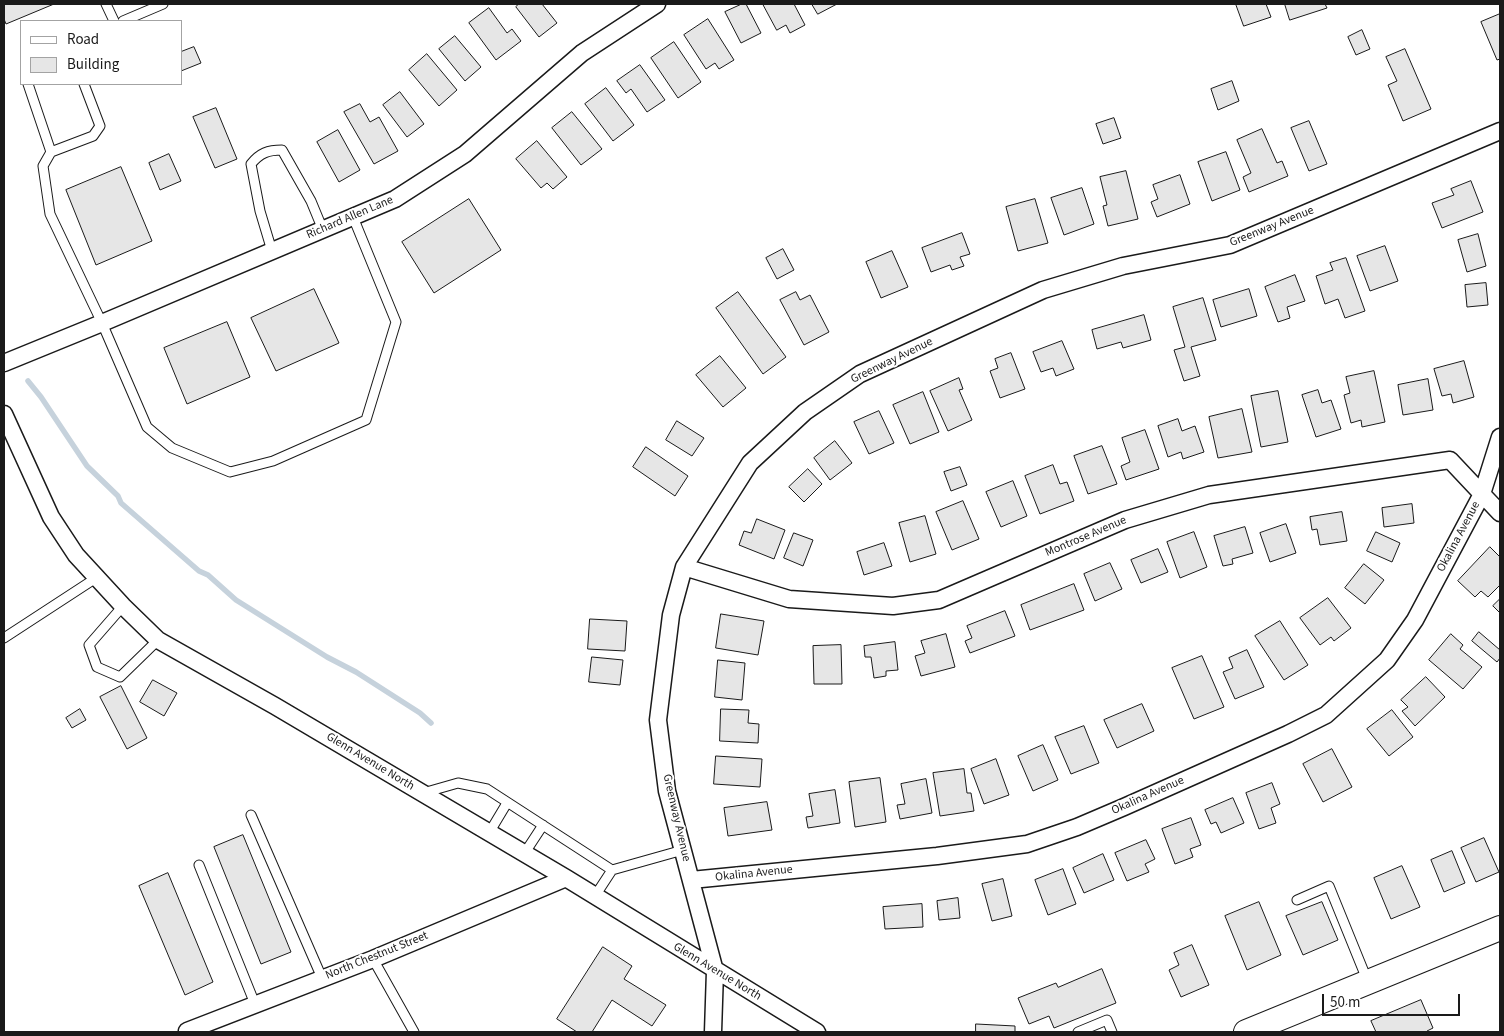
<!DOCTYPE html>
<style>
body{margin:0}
#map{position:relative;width:1504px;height:1036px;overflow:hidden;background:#fff;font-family:"Source Sans 3",sans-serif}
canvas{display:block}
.frame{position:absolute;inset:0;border:5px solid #1a1a1a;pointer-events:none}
.legend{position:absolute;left:20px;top:20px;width:162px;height:65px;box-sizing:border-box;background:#fff;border:1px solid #a3a3a3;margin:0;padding:6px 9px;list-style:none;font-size:15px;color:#1a1a1a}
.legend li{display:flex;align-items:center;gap:10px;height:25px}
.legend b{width:25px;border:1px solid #a3a3a3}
.scale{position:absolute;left:1322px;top:994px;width:138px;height:22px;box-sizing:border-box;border:2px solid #1a1a1a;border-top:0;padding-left:6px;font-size:15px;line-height:18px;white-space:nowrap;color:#1a1a1a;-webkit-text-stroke:4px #fff;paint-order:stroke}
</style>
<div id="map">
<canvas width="1504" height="1036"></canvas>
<div class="frame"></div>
<ul class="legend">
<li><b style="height:6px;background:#fff"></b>Road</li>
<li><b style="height:14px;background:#e6e6e6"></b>Building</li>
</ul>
<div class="scale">50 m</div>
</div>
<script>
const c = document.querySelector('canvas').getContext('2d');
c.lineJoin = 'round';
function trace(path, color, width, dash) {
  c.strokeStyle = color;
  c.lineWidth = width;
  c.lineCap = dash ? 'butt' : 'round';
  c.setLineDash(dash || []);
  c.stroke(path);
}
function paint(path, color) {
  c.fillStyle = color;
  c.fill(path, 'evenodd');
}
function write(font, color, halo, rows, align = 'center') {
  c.font = font + ' "Source Sans 3",sans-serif';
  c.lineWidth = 4;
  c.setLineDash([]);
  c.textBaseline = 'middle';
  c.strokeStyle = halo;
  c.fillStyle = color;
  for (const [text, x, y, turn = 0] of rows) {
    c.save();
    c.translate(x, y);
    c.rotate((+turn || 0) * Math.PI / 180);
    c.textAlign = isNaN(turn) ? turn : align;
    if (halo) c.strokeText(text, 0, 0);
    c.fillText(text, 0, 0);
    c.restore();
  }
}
const stream = new Path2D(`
 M28,381L41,397L87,466L118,496L121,503L199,571L208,575L236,600L327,657L356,672L420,713L431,723`);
const building = new Path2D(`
 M4,4H54L6,24L4,19Z
 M519,4H542L557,23L539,37L516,7Z
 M742,4H746L761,33L741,43L725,12Z
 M763,4H794L805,25L790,33L786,25L777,30Z
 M812,4H837L818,14Z
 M1236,4H1266L1271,17L1244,26Z
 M1285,4H1325L1327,8L1290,20Z
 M489,8L507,33L512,29L521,41L496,60L469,23Z
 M1500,14V59L1497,60L1481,22Z
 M708,19L734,60L719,69L715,63L706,69L684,35Z
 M1362,30L1370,49L1356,55L1348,37Z
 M455,36L481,67L465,81L439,49Z
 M674,42L701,82L678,98L651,58Z
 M194,47L201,63L181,71V52Z
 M1405,49L1431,109L1403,121L1388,85L1397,81L1386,57Z
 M427,54L457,90L439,106L409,70Z
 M640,65L665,100L647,112L631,89L626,93L617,81Z
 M1232,81L1239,101L1218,110L1211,89Z
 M606,88L634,125L613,141L585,104Z
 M400,92L424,124L407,137L383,105Z
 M360,104L370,122L379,117L398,151L374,164L344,112Z
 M216,108L237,159L215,168L193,117Z
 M572,112L602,149L581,165L552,128Z
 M1114,118L1121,138L1103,144L1096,124Z
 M1309,121L1327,164L1309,171L1291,128Z
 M1262,129L1277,163L1282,161L1288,176L1249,192L1243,177L1251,173L1237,140Z
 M338,130L360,170L339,182L317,142Z
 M537,141L567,177L553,189L547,183L541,188L516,159Z
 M1226,152L1240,190L1212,201L1198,162Z
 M169,154L181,181L160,190L149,163Z
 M121,167L152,241L96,265L66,190Z
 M1126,171L1138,219L1108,226L1103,206L1107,205L1100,177Z
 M1180,175L1190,204L1157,217L1151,202L1158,199L1153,185Z
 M1471,181L1483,212L1442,228L1432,203L1454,195L1451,189Z
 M1082,188L1094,224L1064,235L1051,198Z
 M469,199L501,250L434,293L402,242Z
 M1035,199L1048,243L1018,251L1006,207Z
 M962,233L970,254L960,257L964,266L952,270L950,265L931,272L922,248Z
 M1478,234L1486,266L1467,272L1458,240Z
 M1385,246L1398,281L1370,291L1357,256Z
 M783,249L794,270L777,279L766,258Z
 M892,251L908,287L881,298L866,262Z
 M1346,258L1365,311L1345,318L1338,299L1325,304L1316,276L1333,270L1330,263Z
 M1295,275L1305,301L1287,307L1290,318L1278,322L1265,287Z
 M1486,283L1488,305L1467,307L1465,285Z
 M314,289L339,343L276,371L251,318Z
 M1249,289L1257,316L1221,327L1213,300Z
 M738,292L786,357L763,374L716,308Z
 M796,292L800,300L810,295L829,332L804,345L780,300Z
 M1203,298L1216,340L1191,347L1200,376L1184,381L1174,350L1185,347L1173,307Z
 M1144,315L1151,340L1123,348L1121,342L1097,349L1092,330Z
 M227,322L250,377L187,404L164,348Z
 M1062,341L1074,369L1056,376L1053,368L1041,372L1033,352Z
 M1011,353L1025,389L1000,398L990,371L998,368L995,359Z
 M720,356L746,388L723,407L696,375Z
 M1464,361L1474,397L1453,403L1451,394L1442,396L1434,369Z
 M1374,371L1385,422L1362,427L1361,420L1351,423L1344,395L1350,393L1346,377Z
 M959,378L963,389L959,390L972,420L948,431L930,391Z
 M1428,379L1433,410L1403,415L1398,385Z
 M1318,390L1322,403L1331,400L1341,429L1316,437L1302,395Z
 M1278,391L1288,442L1261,447L1251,396Z
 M923,392L939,432L910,444L893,405Z
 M1242,409L1252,452L1218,458L1209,417Z
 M879,411L894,443L869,454L854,422Z
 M1178,419L1182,431L1195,426L1204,452L1183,459L1181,452L1168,457L1158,426Z
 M677,421L704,438L692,456L666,440Z
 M1145,430L1159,469L1126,480L1121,466L1130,462L1122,438Z
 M835,441L852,463L830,480L814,458Z
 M1102,446L1117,484L1088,494L1074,456Z
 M646,447L688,476L675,496L633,467Z
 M1053,465L1060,484L1067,482L1074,501L1040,514L1025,476Z
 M960,467L967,485L951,491L944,472Z
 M808,469L822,484L804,502L789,487Z
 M1013,481L1027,516L1001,527L986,492Z
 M963,501L979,539L952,550L936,512Z
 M1412,504L1414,523L1384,527L1382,508Z
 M1342,512L1347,541L1320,545L1317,529L1312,530L1310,517Z
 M925,516L936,554L910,562L899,523Z
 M757,519L785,530L774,559L739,545L744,531L751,533Z
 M1286,524L1296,553L1270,562L1260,533Z
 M1245,527L1253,553L1232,559L1233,564L1223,566L1214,536Z
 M1194,532L1207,567L1180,578L1167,542Z
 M1376,532L1400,543L1392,562L1367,551Z
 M794,533L813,540L803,566L784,558Z
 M884,543L892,566L864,575L857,552Z
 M1490,547L1500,557V585L1488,597L1481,591L1475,597L1458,581Z
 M1158,549L1168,572L1141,583L1131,560Z
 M1110,563L1122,589L1095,601L1084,574Z
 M1364,564L1384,580L1365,604L1345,588Z
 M1074,584L1084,610L1030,630L1021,605Z
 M1328,598L1351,628L1334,641L1331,637L1320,645L1300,618Z
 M1500,599V613L1493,606Z
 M1005,611L1015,636L970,653L965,641L972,638L967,626Z
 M721,614L764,621L758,655L716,648Z
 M590,619L627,621L625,651L588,649Z
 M1280,621L1308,665L1284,680L1255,636Z
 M1479,632L1500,650V658L1497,662L1472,641Z
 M946,634L955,667L921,676L915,656L925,653L921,641Z
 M1451,634L1463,645L1460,649L1482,667L1463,689L1429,660Z
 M895,642L898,670L886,671V676L874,678L871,657H865L864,646Z
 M841,645L842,684H814L813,646Z
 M1247,650L1264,687L1235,699L1223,672L1233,668L1229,658Z
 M1202,656L1224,707L1194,719L1172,668Z
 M592,657L623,660L620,685L589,682Z
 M718,660L745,663L742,700L715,697Z
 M1426,677L1445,697L1415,726L1402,711L1408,707L1401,700Z
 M153,680L177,693L164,716L140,702Z
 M121,686L147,738L127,749L100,697Z
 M1142,704L1154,731L1117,748L1104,720Z
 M80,709L86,720L72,728L66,718Z
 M721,709L749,710L748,723L759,724L758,743L720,741Z
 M1392,710L1413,737L1389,756L1367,729Z
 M1084,726L1099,763L1071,774L1055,737Z
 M1043,745L1058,780L1033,791L1018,756Z
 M1332,749L1352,787L1323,802L1303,764Z
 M716,756L762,759L760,787L714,784Z
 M996,759L1009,795L984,804L971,769Z
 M964,769L967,793H971L974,811L940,816L933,773Z
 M880,778L886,822L855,827L849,782Z
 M926,779L932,813L900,819L897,805L905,804L901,784Z
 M1272,783L1280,804L1271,808L1276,823L1259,829L1246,793Z
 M835,790L840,823L808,828L806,817L813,816L809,794Z
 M1233,798L1244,823L1221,833L1216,822L1211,824L1205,810Z
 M767,802L772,830L728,836L724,808Z
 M1191,818L1201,845L1190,849L1193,857L1175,864L1162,829Z
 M243,835L291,952L261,964L214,847Z
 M1484,838L1499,872L1476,882L1461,848Z
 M1146,840L1155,859L1145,864L1149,872L1127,881L1115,853Z
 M1452,851L1465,883L1444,892L1431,860Z
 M1103,854L1114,880L1084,893L1073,868Z
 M1402,866L1420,907L1391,919L1374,878Z
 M1063,869L1076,904L1048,915L1035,880Z
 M168,873L213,982L185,995L139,886Z
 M1003,879L1012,916L992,921L982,884Z
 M958,898L960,918L939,920L937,901Z
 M1259,902L1281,955L1247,970L1225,916Z
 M1322,902L1338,940L1303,955L1286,916Z
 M922,904L923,927L885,929L883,907Z
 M1192,945L1209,985L1181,997L1169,970L1179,965L1174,953Z
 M603,947L632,966L624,979L666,1005L652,1026L612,1000L592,1032H577L557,1019Z
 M1102,969L1116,1003L1054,1028L1049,1016L1029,1024L1018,998L1056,983L1058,987Z
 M1421,1000L1433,1028L1427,1031V1032H1376L1371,1021Z
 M976,1024L1015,1026V1032H976Z`);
const service = new Path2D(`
 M106,4L114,21
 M123,21L163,4
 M28,84L51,152L43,166L50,214L102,323L147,427L172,448L230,472L273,461L366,420L396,322L353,217
 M51,152L93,136L100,126L84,84
 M272,251L260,211L251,164C260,153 268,150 282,150L311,201L323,230
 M123,606L89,645L97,667L120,677L158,640
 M4,638L96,578
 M423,793L458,783L487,789L612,870L683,850
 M251,815L322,978
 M489,833L507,803
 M524,854L543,825
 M199,865L255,1004
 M595,896L612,870
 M1297,900L1329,886L1368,982
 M373,959L414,1032
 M1078,1032L1107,1020L1112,1032`);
const minor = new Path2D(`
 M4,363L102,323L395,199L465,154L582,53L657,4
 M4,414L51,517L76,555L123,606L158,640L275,706L566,878L817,1032
 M1500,437L1482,494L1500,513
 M684,567L789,599L893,606L939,600L1125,520L1209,495L1450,460L1482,494L1415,620L1387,660L1326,715L1288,734L1124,807L1077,827L1027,844L937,856L691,880
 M187,1031L373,959L566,878
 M713,1032L715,971L667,791L658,720L671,615L684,567L750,463L805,412L860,374L1043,290L1123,266L1230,245L1500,131`);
const secondary = new Path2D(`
 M1246,1032L1500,928`);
const streetNames = [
 ["Richard Allen Lane",350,218,-23],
 ["Greenway Avenue",1272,227,-22],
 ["Greenway Avenue",892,361,-26],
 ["Montrose Avenue",1086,537,-23],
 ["Okalina Avenue",1459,537,-62],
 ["Glenn Avenue North",370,762,31],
 ["Okalina Avenue",1148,796,-24],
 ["Greenway Avenue",676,818,77],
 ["Okalina Avenue",754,874,-6],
 ["North Chestnut Street",377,956,-22],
 ["Glenn Avenue North",717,972,31]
];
trace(stream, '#c6d2dc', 5.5);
paint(building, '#e6e6e6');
trace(building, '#1a1a1a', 1);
trace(service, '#1a1a1a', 11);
trace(minor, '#1a1a1a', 19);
trace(secondary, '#1a1a1a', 26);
trace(service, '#fff', 9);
trace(minor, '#fff', 16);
trace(secondary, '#fff', 24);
write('12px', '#1a1a1a', '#fff', streetNames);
</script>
